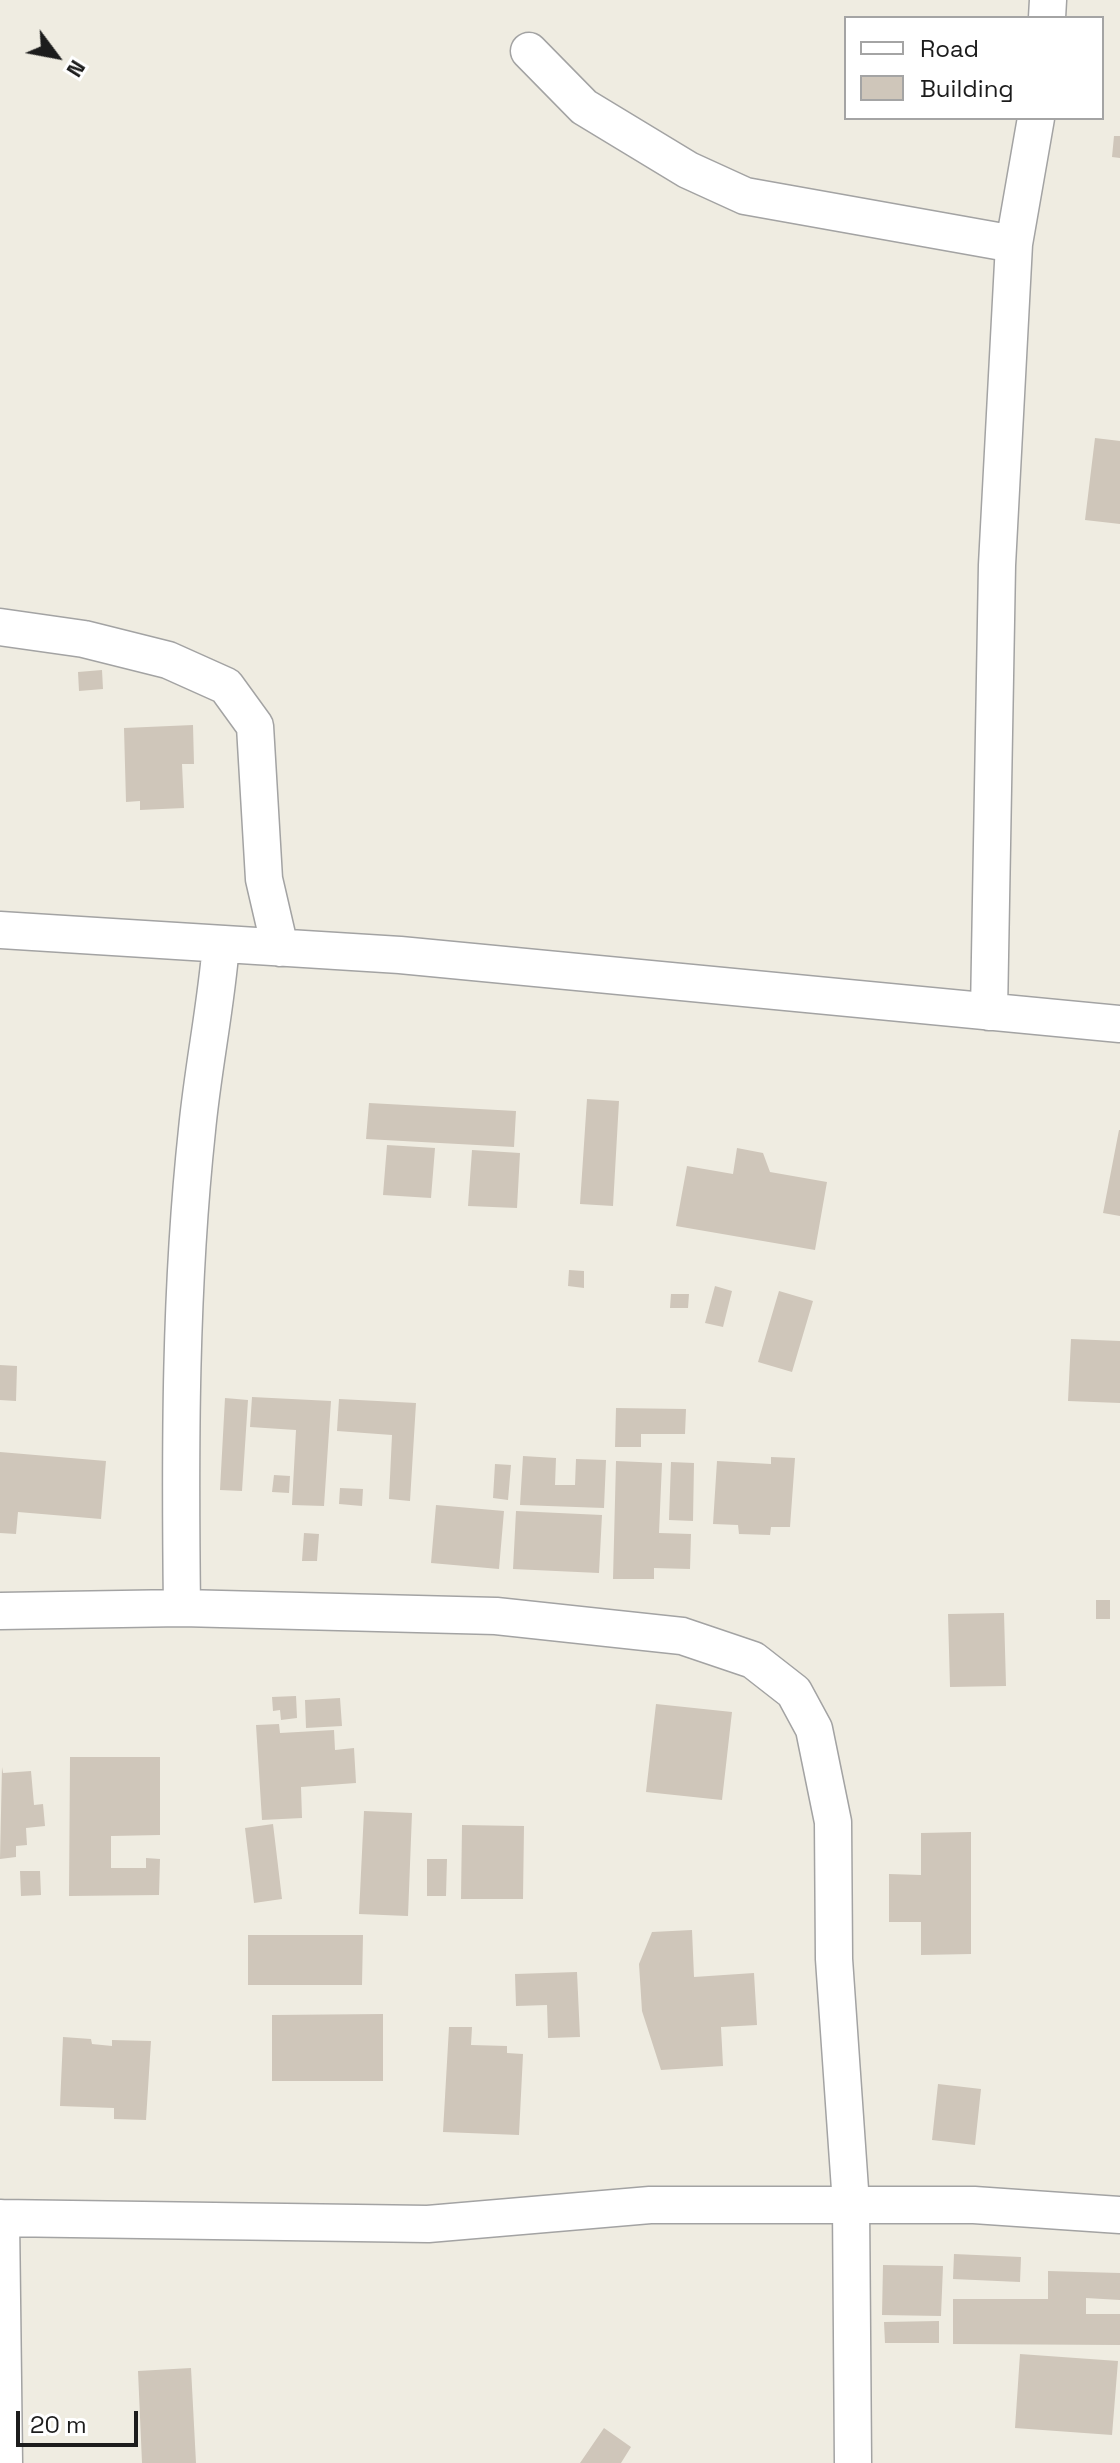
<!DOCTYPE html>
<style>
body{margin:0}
#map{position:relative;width:1120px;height:2463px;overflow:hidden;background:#efece1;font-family:"Space Grotesk",sans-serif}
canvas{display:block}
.legend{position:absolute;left:844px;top:16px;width:260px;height:104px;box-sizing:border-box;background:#fff;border:2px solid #a4a4a4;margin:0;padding:10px 14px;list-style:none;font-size:24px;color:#1c1c1c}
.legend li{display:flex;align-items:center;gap:16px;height:40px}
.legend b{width:40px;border:2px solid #a4a4a4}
.north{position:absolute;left:16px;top:16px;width:80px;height:80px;-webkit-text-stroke:6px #fff;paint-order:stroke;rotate:122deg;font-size:22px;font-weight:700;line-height:32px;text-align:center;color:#1c1c1c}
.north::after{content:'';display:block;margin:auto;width:28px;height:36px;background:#1c1c1c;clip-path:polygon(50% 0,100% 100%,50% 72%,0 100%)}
.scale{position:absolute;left:16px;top:2411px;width:122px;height:36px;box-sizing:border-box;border:4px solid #1c1c1c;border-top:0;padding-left:10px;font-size:24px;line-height:28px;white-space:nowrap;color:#1c1c1c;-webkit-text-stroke:6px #fff;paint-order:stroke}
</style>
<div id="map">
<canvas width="1120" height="2463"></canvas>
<ul class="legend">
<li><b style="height:10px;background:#fff"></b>Road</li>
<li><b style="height:22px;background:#cfc6ba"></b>Building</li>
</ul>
<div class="north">N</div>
<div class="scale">20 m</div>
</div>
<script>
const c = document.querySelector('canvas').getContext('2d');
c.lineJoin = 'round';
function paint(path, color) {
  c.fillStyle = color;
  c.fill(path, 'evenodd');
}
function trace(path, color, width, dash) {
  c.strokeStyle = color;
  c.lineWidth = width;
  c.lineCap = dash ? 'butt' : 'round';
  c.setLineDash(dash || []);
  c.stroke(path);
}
const building = new Path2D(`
 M1114,136H1120V158L1112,157Z
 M1095,438L1120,441V524L1085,520Z
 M102,670L103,689L79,691L78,672Z
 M193,725L194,764H182L184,808L140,810V801L126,802L124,728Z
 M587,1099L619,1101L613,1206L580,1204Z
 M369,1103L516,1111L514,1147L366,1139Z
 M1119,1130H1120V1216L1103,1213Z
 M387,1145L435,1148L431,1198L383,1195Z
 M737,1148L763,1153L770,1172L827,1182L815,1250L676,1226L687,1166L733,1174Z
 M472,1150L520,1153L517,1208L468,1206Z
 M569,1270L584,1271V1288L568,1286Z
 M715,1286L732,1291L723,1327L705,1323Z
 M779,1291L813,1301L792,1372L758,1362Z
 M671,1294H689L688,1308H670Z
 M1071,1339L1120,1341V1403L1068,1401Z
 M0,1365L17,1366L16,1401L0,1400Z
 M252,1397L331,1401L324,1506L292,1505L296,1430L250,1427Z
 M225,1398L248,1400L242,1491L220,1490Z
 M339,1399L416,1403L410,1501L389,1499L392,1435L337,1431Z
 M616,1408L686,1409L685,1434H641V1447H615Z
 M0,1452L106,1461L101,1519L18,1512L16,1534L0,1533Z
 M523,1456L556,1458L555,1485H575L576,1459L606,1460L604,1508L520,1505Z
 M771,1457L795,1458L790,1527H771L770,1535L739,1534L738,1525L713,1524L717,1461L771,1464Z
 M616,1461L662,1463L659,1533L691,1534L690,1569L654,1568V1579H613Z
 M671,1462L694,1463L693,1521L669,1520Z
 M495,1464L511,1465L508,1500L493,1498Z
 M274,1475L290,1476L289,1493L272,1492Z
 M340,1488L363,1489L362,1506L339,1504Z
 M436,1505L504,1511L499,1569L431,1563Z
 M516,1511L602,1515L599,1573L513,1569Z
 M304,1533L319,1534L317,1561H302Z
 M1096,1600H1110V1619H1096Z
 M1004,1613L1006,1686L950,1687L948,1614Z
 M296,1696L297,1718L281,1720L280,1710L273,1711L272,1697Z
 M340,1698L342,1726L306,1728L305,1700Z
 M656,1704L732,1712L722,1800L646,1792Z
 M279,1724L280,1733L334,1730L335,1750L354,1748L356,1783L301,1787L302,1818L262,1820L256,1725Z
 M70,1757H160V1835L111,1836V1868H146V1858L160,1859L159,1895L69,1896Z
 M2,1767L3,1773L31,1771L34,1805L43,1804L45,1826L26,1828L27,1845L16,1846V1857L0,1859Z
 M364,1811L412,1813L408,1916L359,1914Z
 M273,1824L282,1899L254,1903L245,1828Z
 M462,1825L524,1826L523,1899H461Z
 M971,1832V1954L921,1955V1922H889V1874L921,1875V1833Z
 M427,1859H447L446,1896H427Z
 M20,1871H40L41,1895L21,1896Z
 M692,1930L694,1977L754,1973L757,2025L721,2027L723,2066L661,2070L642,2011L639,1964L652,1932Z
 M248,1935H363L362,1985H248Z
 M577,1972L580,2037L548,2038L547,2005L516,2006L515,1974Z
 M383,2014V2081H272V2015Z
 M449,2027H472L471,2045L507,2046V2053L523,2054L519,2135L443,2132Z
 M63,2037L91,2039L92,2044L112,2046V2040L151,2041L146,2120L114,2119V2108L60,2106Z
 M938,2084L981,2089L975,2145L932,2140Z
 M954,2254L1021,2257L1020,2282L953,2279Z
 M883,2265L943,2266L941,2316L882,2315Z
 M1048,2271L1120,2273V2300L1086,2298V2314H1120V2345L953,2344V2299H1048Z
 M939,2321V2343H885L884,2322Z
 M1020,2354L1118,2361L1112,2435L1015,2428Z
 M191,2368L196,2463H142L138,2371Z
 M604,2428L631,2447L621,2463H580Z`);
const street = new Path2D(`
 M1047,18L1048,0
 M529,51L584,107L688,170L745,196L1014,244
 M0,627L84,639L168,660L226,686L255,726L264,879L280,948
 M0,930L400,955L1120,1024
 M989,1012L997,565L1014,244L1036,118
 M182,1608C180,1449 180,1288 197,1130C203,1067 216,1007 221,944
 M0,1611L182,1608L496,1616L682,1636L753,1660L794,1692L814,1729L833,1822L834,1959L851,2204L853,2463
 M0,2218L428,2224L650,2205H974L1120,2215
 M1,2218L4,2463`);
paint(building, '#cfc6ba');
trace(street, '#a3a3a3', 39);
trace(street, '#fff', 36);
</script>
